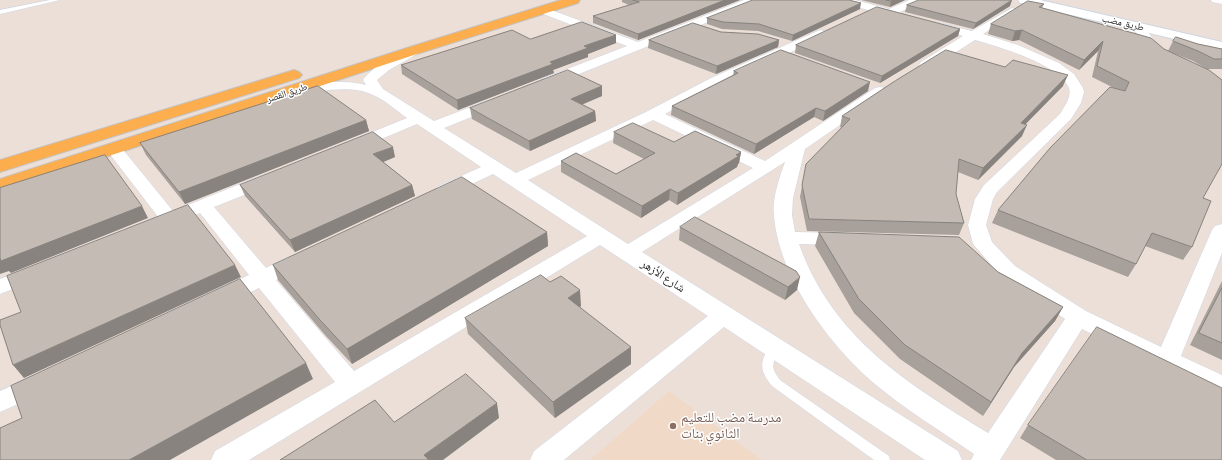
<!DOCTYPE html>
<meta charset="utf-8">
<style>
body{margin:0}
canvas{display:block;background:#ecdfd8}
</style>
<canvas width="1222" height="460"></canvas>
<script>
const c = document.querySelector('canvas').getContext('2d');
c.lineJoin = 'round';
function paint(path, color) {
  c.fillStyle = color;
  c.fill(path, 'evenodd');
}
function trace(path, color, width, dash) {
  c.strokeStyle = color;
  c.lineWidth = width;
  c.lineCap = dash ? 'butt' : 'round';
  c.setLineDash(dash || []);
  c.stroke(path);
}
function write(font, color, halo, rows, align = 'center') {
  c.font = font + ' "Alegreya Sans","Noto Naskh Arabic",sans-serif';
  c.lineWidth = 3;
  c.setLineDash([]);
  c.textBaseline = 'middle';
  c.strokeStyle = halo;
  c.fillStyle = color;
  for (const [text, x, y, turn = 0] of rows) {
    c.save();
    c.translate(x, y);
    c.rotate((+turn || 0) * Math.PI / 180);
    c.textAlign = isNaN(turn) ? turn : align;
    if (halo) c.strokeText(text, 0, 0);
    c.fillText(text, 0, 0);
    c.restore();
  }
}
const education = new Path2D(`
 M669,391L762,460H590Z`);
const lane = new Path2D(`
 M50,0H60L0,14V10Z
 M775,345L779,346L781,349C773,363 769,365 780,380L889,456L890,460H874L772,386C764,376 758,366 766,353C768,349 770,346 775,345Z`);
const street = new Path2D(`
 M744,0H759L758,2L554,84H544L542,81L544,78L627,46L538,12L536,10L538,8H546L638,42Z
 M838,0H855L889,9L909,0H923L922,2L900,12L903,15L897,18L839,2Z
 M1211,0H1222V4L1212,2Z
 M1012,8L1016,9L1018,11L1016,13L983,34L1018,45L1059,63L1074,74L1083,88L1084,92L1081,103L1071,119L997,192L993,199L986,225L992,242L1015,266L1086,311L1161,347L1212,230L1215,226L1222,224V253L1181,356L1222,375V396L1082,329L1000,460H971L974,454C941,431 906,410 875,384C829,345 779,277 774,216C772,198 779,179 785,162L642,252L958,451L962,460H925L724,327L564,460H530L534,451L708,316L600,245L249,460H211L215,451L335,382L259,288C246,294 230,306 215,301L212,296L215,291L249,275L200,213C187,218 175,226 161,223L159,218L106,149L108,146L114,144L120,146L173,211L260,176L266,175L272,176L275,180L272,184L214,207L266,268C278,262 292,253 305,256L308,261L305,266L276,280L354,371L587,236L493,174L449,195L443,196L437,195L434,191L437,187L481,167L417,124L360,148L354,150L348,148L346,145L348,142L407,118C396,110 385,100 373,95C350,84 320,92 296,95L291,94L289,91L291,88C315,82 342,79 366,85L363,80C371,68 406,44 419,47L421,50L419,53L389,70L377,80L383,89L434,121L489,100L494,99L499,100L501,103L499,106L444,128L516,173L648,111L711,78L820,30L824,31L826,34L824,37L721,84L665,114L765,161L875,88L880,87L885,88L887,91L885,94L805,149L793,198L792,215L795,232L842,233L849,235L852,239L849,243L842,245L799,244C833,339 907,383 988,433L1065,319L1001,276L973,244L968,225L975,199L984,185L1060,114C1064,107 1072,97 1069,88C1061,65 997,46 975,40L931,68H921L919,65L921,62L963,36L931,27L929,25L931,23L935,22L972,31ZM653,120L753,168L628,244L528,180Z
 M1138,23L1142,24L1156,43L1169,55L1167,58C1151,62 1140,37 1132,26L1134,24Z
 M34,266L41,268L44,273L41,278L0,294V279Z
 M38,374L47,377L50,384L47,391L0,412V391Z`);
const secondary = new Path2D(`
 M1018,0H1040L1222,42V50L1024,4L1020,3Z`);
const primary = new Path2D(`
 M561,0H580L578,3L420,53L0,192V179L410,47Z
 M294,70L299,72L302,75L299,78L0,172V160Z`);
const wall = new Path2D(`
 M622,0H740L638,40L593,23V16L629,5L622,2Z
 M861,0H905L890,7Z
 M1044,4L1042,8L1164,49L1207,69L1193,61L1168,51L1173,41L1198,44L1222,49V69H1208L1203,198L1192,247L1183,260L1145,246L1136,264L1128,277L992,223L998,210L1114,88L1092,77L1098,51L1079,70L1019,40L1012,41L988,34L991,24Z
 M907,5L1010,6L973,29L905,12Z
 M860,9L792,41L758,31L722,29L707,24V18Z
 M960,29L958,36L880,83L795,53L796,45Z
 M721,32L779,40L778,47L716,74L648,48L649,40Z
 M616,35V43L588,54V57L553,70L554,73L458,110L402,74L401,65L530,39Z
 M734,71L868,91L823,121L814,117L754,154L671,115L672,106L733,75Z
 M602,86V96L582,104L595,111L596,121L530,151L472,119L470,108Z
 M1063,86L1025,124L1022,136L978,180L958,172L956,194L964,223L959,235L807,231L800,197L806,164L842,128L840,127L842,116Z
 M366,120L369,131L185,204L146,155L140,143Z
 M614,132L674,142L741,152L739,163L738,164L737,167L677,205L669,200L641,218L561,172V161L616,174L644,159L613,143Z
 M395,157L383,162L412,185L415,196L295,252L245,196L240,185Z
 M680,227L797,290L785,300L679,240Z
 M547,232L548,246L352,364L325,335L278,280L273,265Z
 M819,232L998,272L1063,307L1055,321L1014,367L983,416L900,359L854,313L815,246Z
 M1222,281V360L1190,345Z
 M581,306L580,307L631,364L555,418L468,334L465,318Z
 M1028,425L1222,460H1056L1020,438Z`);
const shadedWall = new Path2D(`
 M725,0H740L638,40V34Z
 M894,0H905L890,7L891,1Z
 M1012,0L1010,6L973,29L976,23Z
 M861,3L860,9L792,41L793,35Z
 M960,29L958,36L880,83L882,76Z
 M1022,30L1019,40L1012,41L1015,31Z
 M616,35V43L588,54V57L553,70L554,73L458,110L457,100L550,62L584,46Z
 M779,40L778,47L716,74L717,66Z
 M1103,41L1098,51L1079,70L1084,60Z
 M1068,75L1063,86L1016,134L1021,123Z
 M870,82L868,91L823,121L825,111Z
 M602,86V96L572,109L571,99Z
 M816,108L814,117L754,154L756,144Z
 M595,111L596,121L530,151L529,141Z
 M366,120L369,131L185,204L179,192Z
 M1027,125L1022,136L978,180L983,168Z
 M393,147L395,157L376,165L373,154Z
 M741,152L739,163L738,164L737,167L677,205L678,193Z
 M412,185L415,196L295,252L290,240Z
 M670,189L669,200L641,218L642,206Z
 M142,206L148,218L11,273L9,271L0,274V258Z
 M547,232L548,246L352,364L347,349Z
 M235,265L241,277L24,378L13,365Z
 M800,277L797,290L785,300L788,287Z
 M580,290L581,306L569,313L568,298Z
 M1063,307L1055,321L1014,367L983,416L991,402L1022,353Z
 M631,347V364L555,418L553,402Z
 M306,363L313,379L170,460H129Z
 M497,403L499,418L443,460H426L424,455Z`);
const building = new Path2D(`
 M633,0H725L638,34L593,16L639,2Z
 M753,0H849L861,3L793,35L759,24L723,22L707,18Z
 M886,0H894L891,1Z
 M919,0H1012L976,23L907,5Z
 M1028,1L1044,4L1039,7L1151,38L1164,49L1209,70L1222,80V164L1203,198L1211,201L1192,247L1152,233L1136,264L998,210L1050,148L1110,87L1125,91L1129,82L1097,66L1103,41L1084,60L1022,30L1015,31L991,24Z
 M877,7L960,29L882,76L796,45Z
 M582,22L616,35L584,46L588,48L550,62L553,64L457,100L401,65L512,30L530,39Z
 M693,23L721,32L758,34L779,40L717,66L649,40Z
 M1176,37L1198,44L1222,49V59H1214L1198,51L1173,41Z
 M781,50L870,82L825,111L816,108L756,144L672,106L738,73L734,71Z
 M946,50L1005,67L1013,60L1068,75L1021,123L1027,125L983,168L959,159L956,194L964,223L809,219L802,185L806,164L850,119L842,116L895,81Z
 M568,70L602,86L571,99L595,111L529,141L470,108Z
 M318,86L366,120L179,192L140,143Z
 M633,123L674,142L695,131L741,152L736,155L739,156L678,193L670,189L642,206L561,161L576,153L616,174L655,153L614,132Z
 M373,132L393,147L373,154L412,185L290,240L240,185Z
 M105,155L142,206L1,261L0,258V188Z
 M462,177L547,232L347,349L320,320L273,265Z
 M188,205L235,265L13,365L0,325V320L21,312L7,276Z
 M695,217L796,271L800,277L788,287L680,227Z
 M819,232L959,237L998,272L1063,307L1022,353L991,402L905,345L859,299Z
 M541,275L550,282L561,276L580,290L568,298L631,347L553,402L465,318Z
 M240,279L306,363L129,460H0V428L22,418L11,386Z
 M1222,288V343L1199,333Z
 M1097,327L1222,388V460H1087L1028,425Z
 M466,374L497,403L424,455L429,460H280L375,400L394,422Z`);
const markers = [
 [673,426,4,"#8d6e63"]
];
const farStreetnames = [
 ["طريق مضب",1123,23,13],
 ["طريق القصر",287,93,-18]
];
const streetNames = [
 ["شارع الأزهر",663,276,33]
];
const nearEducationnames = [
 ["مدرسة مضب للتعليم",681,418],
 ["الثانوي بنات",681,434]
];
paint(education, '#f0d9c6');
trace(lane, '#cdd6e3', 1);
trace(street, '#cdd6e3', 1);
trace(secondary, '#cdd6e3', 2);
trace(primary, '#c3c3c3', 2);
paint(lane, '#fff');
paint(street, '#fff');
paint(secondary, '#fff');
paint(primary, '#fcad4e');
paint(wall, '#a8a19b');
paint(shadedWall, '#88837e');
paint(building, '#c3bbb4');
trace(building, '#88837e', 1);
for (const [x, y, r, color] of markers) {
  const dot = new Path2D();
  dot.arc(x, y, r, 0, 2 * Math.PI);
  c.fillStyle = color;
  c.fill(dot);
  trace(dot, '#fff', 1.5);
}
write('10px', '#282828', '#fff', farStreetnames);
write('12px', '#282828', '#fff', streetNames);
write('14px', '#785e54', '#fff', nearEducationnames, 'left');
</script>
